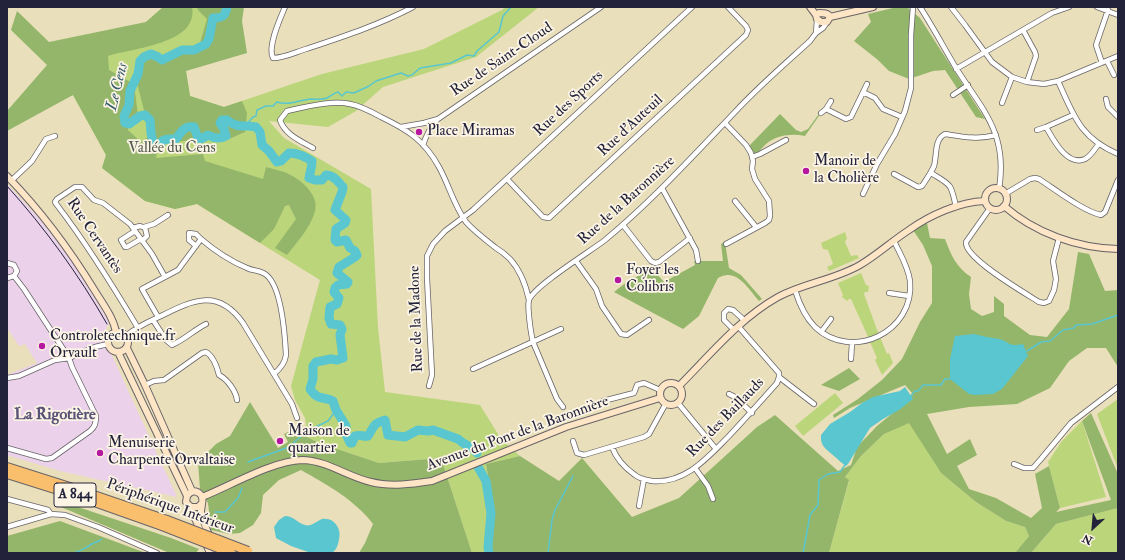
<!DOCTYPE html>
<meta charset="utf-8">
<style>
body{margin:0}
#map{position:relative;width:1125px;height:560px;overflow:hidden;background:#e9dfbb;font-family:"IM FELL Double Pica",serif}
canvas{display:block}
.frame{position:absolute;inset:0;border:8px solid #22223b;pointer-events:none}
.north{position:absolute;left:1073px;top:508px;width:40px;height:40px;-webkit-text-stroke:3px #fcf5e5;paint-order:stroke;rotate:206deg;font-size:11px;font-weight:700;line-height:16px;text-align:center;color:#22223b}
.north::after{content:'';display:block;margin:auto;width:14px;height:18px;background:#22223b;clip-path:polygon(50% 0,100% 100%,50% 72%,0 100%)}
</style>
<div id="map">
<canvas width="1125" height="560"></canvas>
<div class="frame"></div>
<div class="north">N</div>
</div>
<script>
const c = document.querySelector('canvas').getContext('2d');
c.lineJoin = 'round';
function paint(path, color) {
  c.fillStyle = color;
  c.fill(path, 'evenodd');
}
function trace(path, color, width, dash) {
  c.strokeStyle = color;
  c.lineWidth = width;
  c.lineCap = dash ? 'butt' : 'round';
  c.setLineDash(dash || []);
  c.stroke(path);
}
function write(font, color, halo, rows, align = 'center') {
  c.font = font + ' "IM FELL Double Pica",serif';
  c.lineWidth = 3.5;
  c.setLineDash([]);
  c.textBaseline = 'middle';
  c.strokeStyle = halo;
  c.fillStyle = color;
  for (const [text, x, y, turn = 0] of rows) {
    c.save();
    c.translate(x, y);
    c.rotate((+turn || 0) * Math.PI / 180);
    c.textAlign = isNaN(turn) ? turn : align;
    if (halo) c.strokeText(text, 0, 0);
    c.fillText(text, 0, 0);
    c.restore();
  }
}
const built = new Path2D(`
 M7,184L39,218L73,263L109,322L103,336L177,497L60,471L7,455V375L37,363L25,344L19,346L7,328Z`);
const green = new Path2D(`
 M163,7H230L225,40L186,71L190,96L224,107L322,74L424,49L502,10L505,7H539L476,57L383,87L356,111L328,127L269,121L284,138L371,189L378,328L385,392L480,405L501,439L520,456L486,464L492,500L495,509L488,553H472L441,458L379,463L319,443L299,433L306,425L305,418L295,400L291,386L320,280L197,204L175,209L145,201L102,168L106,155L73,95L56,101Z
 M845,232L847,238L845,242L851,256L857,255L859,258L829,271L827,267L833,264L828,250L823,249L821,243Z
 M861,273L866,285L869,286L868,292H865L864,294L879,335L869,339L851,299H849L847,301L842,297L843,295L838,283Z
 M880,337L887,354L889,353L893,363L882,375L875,360L877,358L870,342Z
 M835,393L843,403L803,436L795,426Z
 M1118,399V469L1097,414Z
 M1082,421L1106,497L1060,508L1048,462L1062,441Z
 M909,422L941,473L976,502L1006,521L1025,527L1029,536L1015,553H829L849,481L845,477L861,456L884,434Z
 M1118,508V553H1031L1056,524Z`);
const forest = new Path2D(`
 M163,7H192C199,44 132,48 108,56L109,70L134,84L139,123L128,125V130L141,142L148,137L145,114L137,83L141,61L198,50L207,19L198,10L197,7H244L242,21L247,53L186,71L190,96L224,107L242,101L247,113L245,132L229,139L225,136L159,144L156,158L203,154L205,161L263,179L266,167C272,169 278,170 284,172C298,177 320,194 315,211C311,227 297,242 287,255L275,248L296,219L289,205L285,206L274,229L260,243L197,204L175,209L145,201L102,168L106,155L73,95L7,131V111L47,65L11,30L17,11L49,42L146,22Z
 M897,7H907L920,18L985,119L976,117L945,70L933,71L909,79L889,71L878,60L854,41L871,22L868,14Z
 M821,111V113L805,136C792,133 776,135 766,144C761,149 758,153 752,157L749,146L780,114L796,130L801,132L808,129Z
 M927,223L930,238L945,239C951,255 956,267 971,277L969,294L971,309L982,316L994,312V296L1004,304V316L1030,335L1047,337L1069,309L1078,252L1089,254L1105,291L1118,290V367L1106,348H1087L1069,361L1050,388L1017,404L969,407L927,414L947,454L970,439L977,455L957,466L969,489L996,498L1031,518L1042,508L1035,474L1049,466L1060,508L1056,512L1111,500L1082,421L1091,413L1118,474V508L1056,524L1031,553H1015L1029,536L1025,527L1006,521L976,502L941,473L909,423L884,434L861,456L845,477L849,480L829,553H488L495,509L492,500L486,464L520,456L559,481L582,458L632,517L679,498L757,427L775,415L838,471L851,465L857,447L877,426L905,403L912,393L905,385L850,408L834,418L833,415L858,399L882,380L902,359L920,322L932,303V266L923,245L913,230Z
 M725,242L729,268L741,275L762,299L759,301C748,288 736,267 718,278L699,316L683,329L614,292L633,277L634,279L650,266L664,282L695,265L694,261H723L721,244Z
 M849,368L860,379L839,391L821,385Z
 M250,402L278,448L288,442L284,434L288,432L299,433L319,443L379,463L441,458L472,553H359L365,543L373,524C355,500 326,484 301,470L279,480L263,495L261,513L253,525L240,533L229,534L211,530L208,503L200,489L198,462L216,444L230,436Z
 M63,502L171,538L199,549L196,553L167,552L61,507Z
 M60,521L146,553H7V536Z`);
const water = new Path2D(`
 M974,334C983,336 991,338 999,339C1011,342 1007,347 1023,344L1028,356L1002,389L993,394L975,395L969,394L950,379V359L955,336Z
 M905,387L913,399L899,410L883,419L870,428L848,464L846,466C841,463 838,459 834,456C826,449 820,446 821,435L830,424L850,412L862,403L873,397L900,391Z
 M285,516C294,516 297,523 305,525C311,527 317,521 322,519C334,517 342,529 339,539C338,545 337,549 332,553H311L291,546L276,538L274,527L279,520Z`);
const stream = new Path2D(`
 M246,125L253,117L256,116L257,110L266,106H273L277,102C288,106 300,100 311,99C317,99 322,100 327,98C331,96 334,93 338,92L342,96L346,92L354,93L369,86L376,81L401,73L408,76L412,75L420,68L451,63L467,55L474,56L477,51L499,32L503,16L511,7
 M1027,351L1041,342L1050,341L1063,330L1074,328L1076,325L1092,324L1118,315
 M911,396L915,391H918L923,385H941L945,379H950
 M248,462L289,447L307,431L328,421L336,410
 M215,512H225L238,498L242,488
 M73,553C81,552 86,547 92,544C96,541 98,543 101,539
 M548,553L552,520L555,510L573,476
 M803,553L810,515L818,505L819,480L828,474L840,472L845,465`);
const river = new Path2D(`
 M227,7C225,16 223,18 213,18L209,39L206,44L194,50H182L162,60L158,57L151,54L144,57L140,61L138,74L130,91L129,105L124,116L125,123L129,124L140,116L145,115L150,120L151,133L154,146H159C162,138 168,139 176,139C181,132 185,125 194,127L198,138L201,139L208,135C213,138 220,139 226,136L224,129L220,123L222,120H227C236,128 244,125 256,127L260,132L262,145L269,151L277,162L281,161L289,153C298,153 304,156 312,161C312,167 310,172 309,178L315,180H322L326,175C334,175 338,182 343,187L342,192L335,210L346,220L345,223L336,229L335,240L337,242L346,240L350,248L355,251L357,255L355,257L339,267L337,273L348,282L347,284L338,285L335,288L334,292L339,298L337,304L330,307L329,318L331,324L340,325L342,329L340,335L343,358L337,360L331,359L316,362L313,366V379L310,389C318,401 323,396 333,401L336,410L346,426V434L350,443H352L355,436C360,434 363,437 368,436C374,427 373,423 385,420L388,435L405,437L418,430L428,431L433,430L458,439L463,443L472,448L477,453
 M478,467L486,481L491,513L488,547L489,553`);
const street = new Path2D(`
 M285,7C280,19 267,47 273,58C284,58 296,52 306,49C342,37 379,25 413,7
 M920,7C933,27 944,48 956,68C983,111 1008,133 999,189
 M951,7L965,25L992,62L1012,77L1027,82L1044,84L1058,81L1118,56
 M1097,7L1118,15
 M817,20L816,33L823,28L827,22
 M1023,30L1035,52L1036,56L1027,82
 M1107,61L1114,75
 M1102,63L1096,45L1108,10
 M956,69L1052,13L1069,7
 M1058,81C1074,116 1080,138 1118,154
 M863,92L875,98L883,109L902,117
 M953,95L968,85
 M1106,99L1108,107L1118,117
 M1002,103L1012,77
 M826,109L831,101
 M821,113L826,109L846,119L851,117L867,84
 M1073,115L1046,127C1053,139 1067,167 1085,159C1091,156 1094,150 1098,145
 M725,123L746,145L751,153L753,161L752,169L755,179L769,201L770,216L769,220L765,223L726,244
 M401,127L424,123L438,119L601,7
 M1037,130L1046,127
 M423,145C426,136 430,127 437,120
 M313,148C301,141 285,135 280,120L287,111C305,107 332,100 350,104C361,106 372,112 381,117C408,130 424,140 439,167C449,185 454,206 466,222C475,232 486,240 496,248C501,251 506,255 510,259C520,270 526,286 529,300
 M752,157L760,154L786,140
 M931,173C951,185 951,183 956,207
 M894,174L918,187L922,186C926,180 931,173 934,166C937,156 934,139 945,134C964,137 977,140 996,135
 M507,179L543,217L549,218L746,35L748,30L746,26L728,7
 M11,181L32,161L46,139L55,136
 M662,188L696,250L698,261
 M863,194L877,164L895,134L905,111L911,88V35L913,7
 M1005,194L1030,179L1035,178L1039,179C1056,190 1083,211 1101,215L1105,212L1118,180
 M735,201L756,227
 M990,208L966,242C964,258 1025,293 1039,302L1044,303L1049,301L1054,290L1056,279L1053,261L1059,238
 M623,225L651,261L655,263L659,262L690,238
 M144,227L154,224L168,215
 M133,228L140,226L145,228L147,236L142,241
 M135,231L121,240L125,247H127L141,239
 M196,246L189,240V233L196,234L201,239
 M576,261L596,289L602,306L621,334L627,335L649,320
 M7,263L14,265L17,271L14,276L7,278
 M795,290C799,303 805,317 815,327C852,362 915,332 910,281C908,266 900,254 894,241
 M889,293L909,296
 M158,317L142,289L178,270L201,239C215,251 230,261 247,268C253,271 259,270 265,274C282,285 285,336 286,355C285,363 280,369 274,374
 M153,320L166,340L172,345C184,340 194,330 206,324
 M138,328C113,286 87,244 57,205L55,202L57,199L75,187H82L94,200L103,203L130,224L152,254L165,277
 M734,330L724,320V313L728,309L733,310L744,320
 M821,332L831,319
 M126,336C136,327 150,321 161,316C193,300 218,288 243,323L292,404L297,418
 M851,359L852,343
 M473,369L561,329
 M779,377L814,404
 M7,378L19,376L55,360L69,358L95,347L108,344
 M145,385L154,381L164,380L202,353L206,352C213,356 217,367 219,375C227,379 236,391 237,400
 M429,386L432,375L427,278V256L433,244L445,231L473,210L692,7
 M729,394L735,397L752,413
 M603,401L634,393L637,385L644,383L660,390
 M678,403L716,449
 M563,407L557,399L533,342C531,334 527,307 529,300C534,286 591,251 605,240C652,201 693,156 735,112C758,87 785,64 810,41L816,33
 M573,441L577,453L584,455L644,437L649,434L665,405
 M612,447C616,458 625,468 635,475C640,479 646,480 652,481C685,484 707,458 728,437C745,419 761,401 777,383L779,377V373L738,326
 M7,448L46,459L52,458L90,431C95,427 96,423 96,416L72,367L69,358L24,289L14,276
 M1014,464L1024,468H1033L1041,459L1071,423L1118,387
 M695,468L708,486L713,499
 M7,499L48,510L51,514
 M639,506L644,479
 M7,527L51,514L65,515L98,527L157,553`);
const secondary = new Path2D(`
 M810,7L816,15
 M816,15L817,19L821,22H827L830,17
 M816,15L819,13C823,13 828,13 830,17
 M830,17L873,7
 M7,176C41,211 70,250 95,291C103,304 113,317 116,332
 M985 199a11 11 0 1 1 22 0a11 11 0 1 1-22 0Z
 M1004,206C1035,233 1077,248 1118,249
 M108 342a10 10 0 1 1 20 0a10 10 0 1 1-20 0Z
 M127,348L145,385L192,491
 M118,352L187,496
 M660 394a11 11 0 1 1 22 0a11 11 0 1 1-22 0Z
 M679,386C710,355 739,319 778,297C804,283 834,280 860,265C877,255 892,241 909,230C930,215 959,202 985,201
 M202,497C230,486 272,461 302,460C326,460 348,477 371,482C391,487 412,484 432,481L566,427L660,398
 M202,503L198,507H191L186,502L187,496C190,492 195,489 200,494C205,498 201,506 201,512C203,523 212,542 217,553
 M190,507L210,553`);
const highway = new Path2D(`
 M7,467L73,488L167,520
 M7,474L80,497L162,526`);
const tram = new Path2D(`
 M7,186C45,228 79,275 107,324`);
const highwayBridge = new Path2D(`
 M167,520L248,551
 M162,526L231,553`);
const markers = [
 [419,132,4,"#b5179e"],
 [806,171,4,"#b5179e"],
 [618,280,4,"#b5179e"],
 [42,346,4,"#b5179e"],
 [280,441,4,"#b5179e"],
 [100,453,4,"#b5179e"]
];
const shields = [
 [75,495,42]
];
const shieldNames = [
 ["A 844",75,495]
];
const streetNames = [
 ["Rue de Saint-Cloud",502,60,-34],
 ["Rue des Sports",569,104,-43],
 ["Rue d'Auteuil",631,126,-43],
 ["Rue de la Baronnière",627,201,-42],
 ["Rue Cervantès",94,236,56],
 ["Rue de la Madone",417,319,-92],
 ["Rue des Baillauds",726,418,-46],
 ["Avenue du Pont de la Baronnière",518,434,-20],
 ["Périphérique Intérieur",170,507,20]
];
const poiNames = [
 ["Place Miramas",427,132],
 ["Manoir de",814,162],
 ["la Cholière",814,179],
 ["Foyer les",626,271],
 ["Colibris",626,288],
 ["Controletechnique.fr",50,337],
 ["Orvault",50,354],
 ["Maison de",288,432],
 ["quartier",288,449],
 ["Menuiserie",108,444],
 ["Charpente Orvaltaise",108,461]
];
const parkNames = [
 ["Vallée du Cens",172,149]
];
const waterNames = [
 ["Le Cens",118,87,-76]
];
const neighbourhoodNames = [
 ["La Rigotière",55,416]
];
paint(built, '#ecd1ea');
paint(green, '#bbd57a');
paint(forest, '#94b66a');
paint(water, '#59c6d0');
trace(stream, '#59c6d0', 1.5);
trace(river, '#59c6d0', 9);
trace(street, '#686468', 6);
trace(secondary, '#686468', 8);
trace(highway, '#686468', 10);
trace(street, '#fff', 4.5);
trace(secondary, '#fde5c5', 6);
trace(highway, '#f9bf6d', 8);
trace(tram, '#22223b', 1);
trace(highwayBridge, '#686468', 10, []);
trace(highwayBridge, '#f9bf6d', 8);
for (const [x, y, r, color] of markers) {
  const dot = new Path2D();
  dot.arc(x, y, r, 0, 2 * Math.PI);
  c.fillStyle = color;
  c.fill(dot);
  trace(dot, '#fcf5e5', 1.5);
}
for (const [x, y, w] of shields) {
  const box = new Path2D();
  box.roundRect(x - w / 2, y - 12, w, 24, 3);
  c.fillStyle = '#fcf5e5';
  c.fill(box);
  trace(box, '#22223b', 1);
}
write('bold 14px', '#22223b', null, shieldNames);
write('15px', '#22223b', '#fcf5e5', streetNames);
write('15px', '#22223b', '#fcf5e5', poiNames, 'left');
write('15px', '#50584e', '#fcf5e5', parkNames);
write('italic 16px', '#355b6f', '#fcf5e5', waterNames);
write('bold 16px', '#595377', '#fcf5e5', neighbourhoodNames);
</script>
